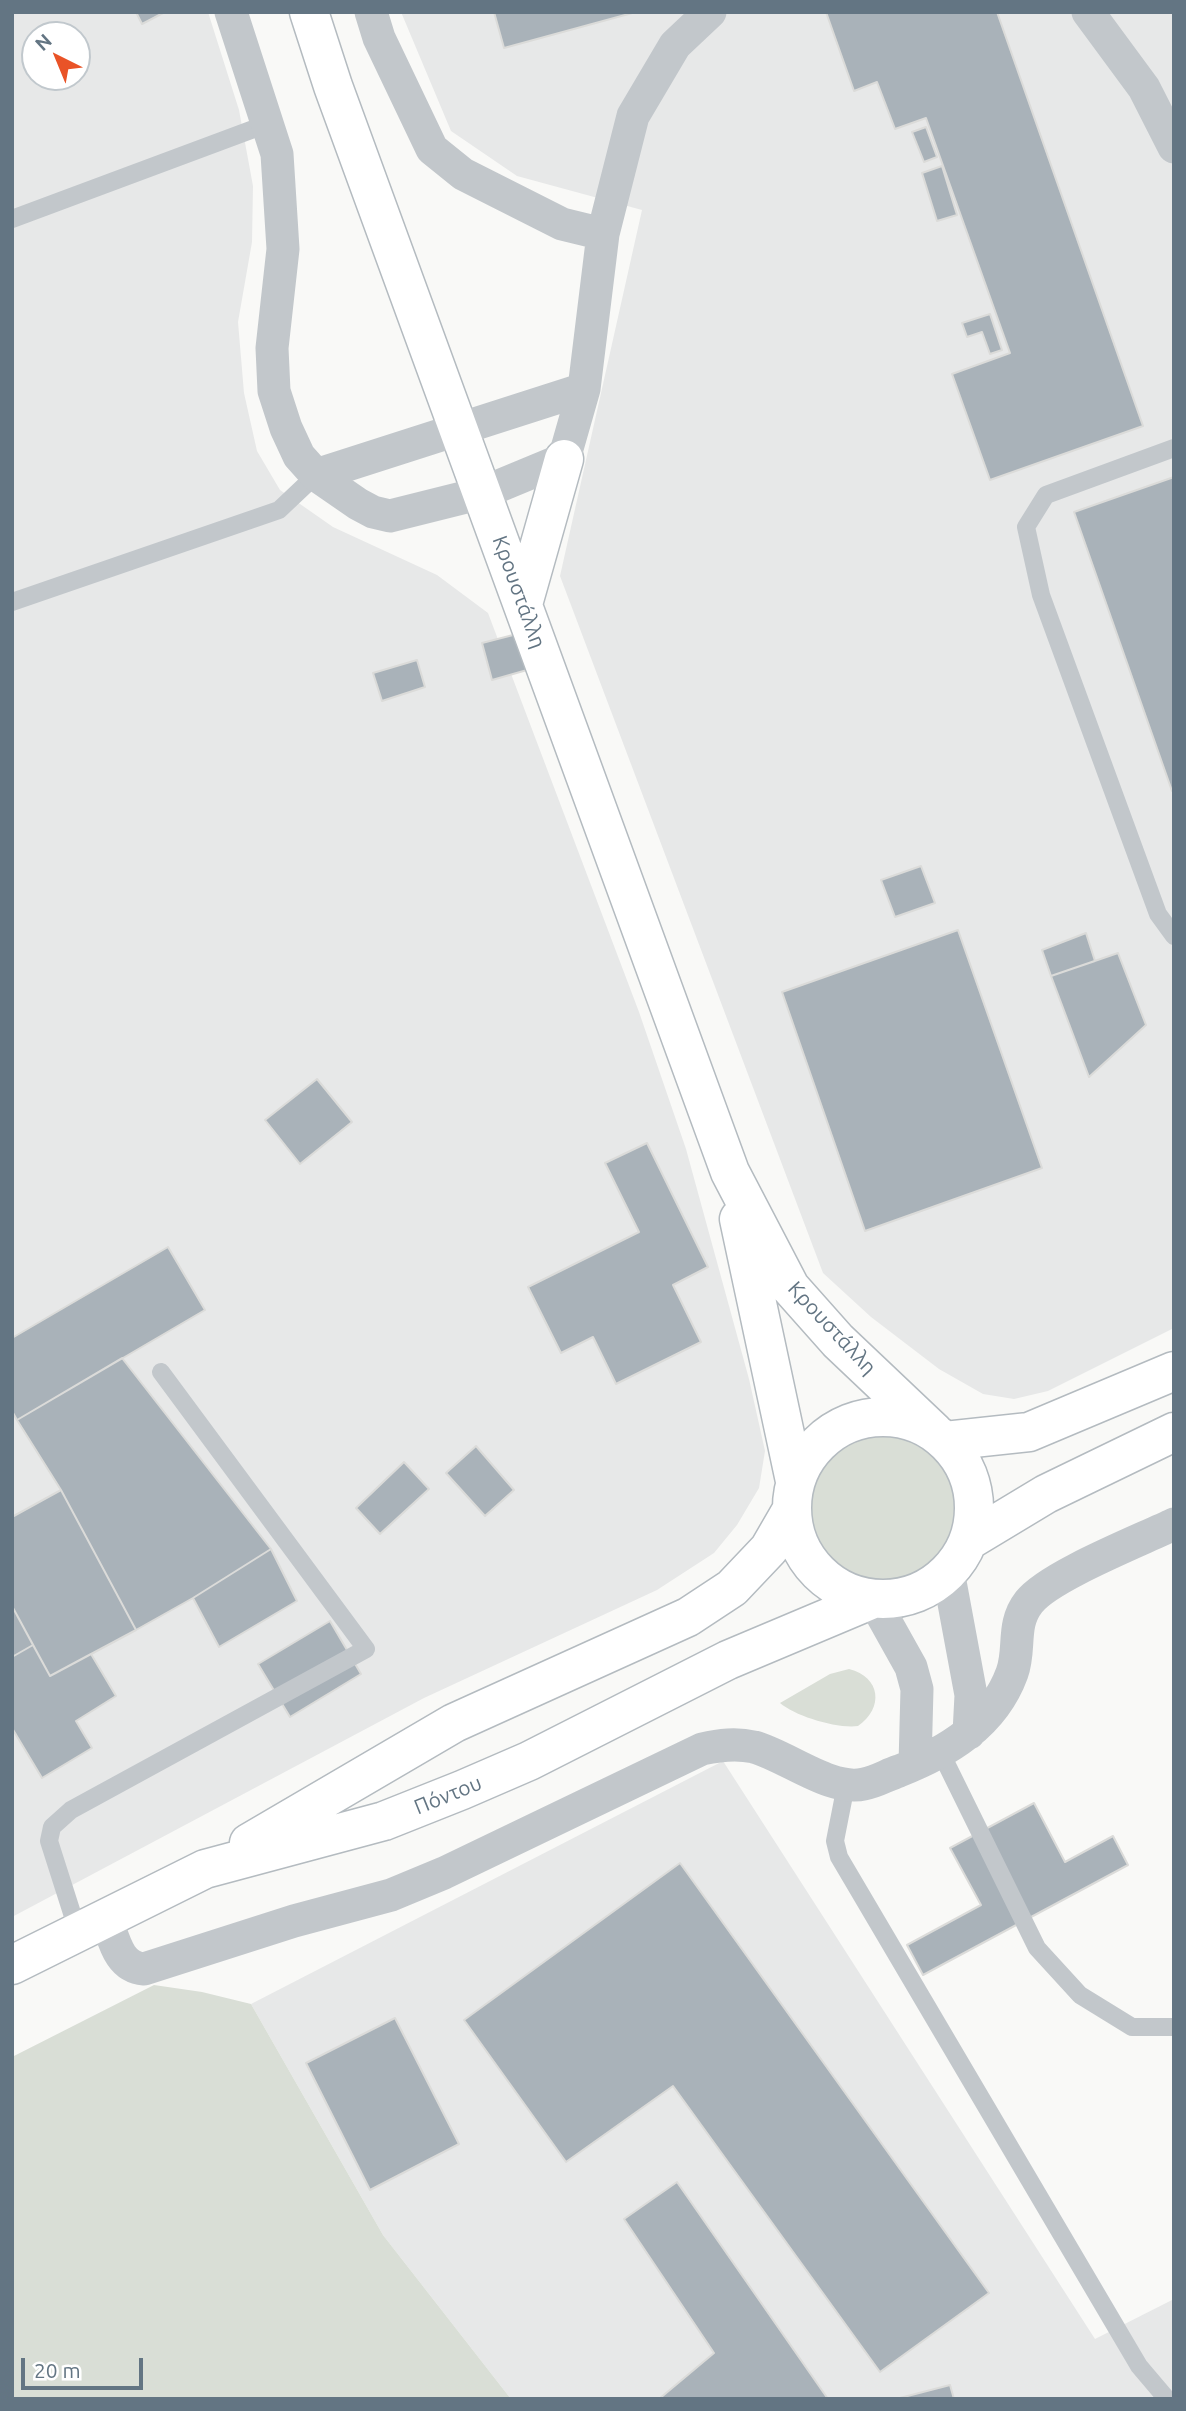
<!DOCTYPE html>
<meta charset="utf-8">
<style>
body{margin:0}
#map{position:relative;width:1186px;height:2411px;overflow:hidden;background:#f9f9f7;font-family:Ubuntu,sans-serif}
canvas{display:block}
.frame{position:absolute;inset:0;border:14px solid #637583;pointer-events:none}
.north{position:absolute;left:21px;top:21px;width:70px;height:70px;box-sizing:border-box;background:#fff;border:2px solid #c1c8cd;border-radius:50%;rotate:317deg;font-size:19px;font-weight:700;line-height:28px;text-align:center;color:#637583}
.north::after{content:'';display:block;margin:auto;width:24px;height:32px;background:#e95327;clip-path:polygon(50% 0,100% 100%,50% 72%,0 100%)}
.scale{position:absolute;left:21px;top:2358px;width:122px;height:32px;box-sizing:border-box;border:4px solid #637583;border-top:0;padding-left:9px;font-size:21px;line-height:24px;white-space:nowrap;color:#637583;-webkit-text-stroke:5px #fff;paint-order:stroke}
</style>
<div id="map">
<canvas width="1186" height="2411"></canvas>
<div class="frame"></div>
<div class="north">N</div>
<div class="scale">20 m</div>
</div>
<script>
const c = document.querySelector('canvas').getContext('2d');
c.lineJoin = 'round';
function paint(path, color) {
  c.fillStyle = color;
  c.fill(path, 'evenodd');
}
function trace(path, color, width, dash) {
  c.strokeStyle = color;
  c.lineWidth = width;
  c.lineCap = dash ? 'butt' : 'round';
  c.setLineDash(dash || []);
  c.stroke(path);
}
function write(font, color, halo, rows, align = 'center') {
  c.font = font + ' Ubuntu,sans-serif';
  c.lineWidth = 7;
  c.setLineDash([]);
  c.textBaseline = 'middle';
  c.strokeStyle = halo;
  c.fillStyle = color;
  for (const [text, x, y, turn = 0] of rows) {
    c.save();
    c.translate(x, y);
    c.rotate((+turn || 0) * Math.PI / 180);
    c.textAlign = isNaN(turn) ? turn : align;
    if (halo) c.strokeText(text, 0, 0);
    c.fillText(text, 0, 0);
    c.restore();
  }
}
const built = new Path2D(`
 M12,12H208L239,110L253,186L252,242L238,322L244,393L257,451L280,490L333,527L437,575L488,613L639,1012L686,1149L749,1379L765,1451L759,1488L737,1525L714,1553L657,1590L424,1698L12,1917ZM35,35H77V77H35Z
 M401,12H1174V1328L1048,1391L1014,1399L983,1394L939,1369L871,1317L823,1273L560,576L642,210L517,176L451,131Z
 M723,1761L1095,2339L1174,2299V2399H511L383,2235L251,2004Z`);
const green = new Path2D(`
 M808 1511a77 77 0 1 1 154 0a77 77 0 1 1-154 0Z
 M849,1669C881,1677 884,1708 858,1726C837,1729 795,1716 780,1703L830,1674Z
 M154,1985L202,1992L251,2004L383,2235L511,2399H12V2057Z`);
const building = new Path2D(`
 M136,12H165L142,24Z
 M494,12H636L504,48Z
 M826,12H997L1143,426L990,480L952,374L1010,353L926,118L895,129L877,82L854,91Z
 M926,127L937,157L924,162L912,132Z
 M942,166L957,215L937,221L922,173Z
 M990,314L1002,350L990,354L982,332L967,337L962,323Z
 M1174,477V791H1172L1074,512Z
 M517,634L527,670L492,680L482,643Z
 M417,660L425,687L382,701L373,673Z
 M921,866L935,903L895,917L881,880Z
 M958,930L1042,1168L865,1231L782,992Z
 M1086,933L1095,961L1051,976L1042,950Z
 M1118,953L1146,1025L1089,1077L1051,976Z
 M317,1079L352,1122L300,1164L265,1120Z
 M647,1143L708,1267L673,1285L701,1342L616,1384L593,1337L561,1353L528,1287L639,1232L605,1163Z
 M168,1247L205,1310L17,1420L12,1411V1338Z
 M122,1358L271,1549L193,1598L136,1630L61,1490L17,1420Z
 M476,1446L514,1490L485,1516L446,1473Z
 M404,1462L429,1489L380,1534L356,1508Z
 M61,1490L136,1630L50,1676L12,1606V1517Z
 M271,1549L297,1601L219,1647L193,1598Z
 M12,1606L33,1645L12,1657Z
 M330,1621L361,1674L290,1717L258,1664Z
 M33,1645L50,1676L91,1654L116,1696L76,1721L92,1748L42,1778L12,1728V1657Z
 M1034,1803L1065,1862L1113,1836L1128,1865L923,1975L907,1945L981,1905L950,1848Z
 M680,1863L989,2293L880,2372L673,2086L566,2162L464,2020Z
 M395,2018L459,2144L370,2190L306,2063Z
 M677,2182L828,2399H659L714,2353L624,2219Z
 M950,2385L954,2399H896Z`);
const lane = new Path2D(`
 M12,219L267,124
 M1174,448L1046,495L1026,527L1041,595L1158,914L1174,936
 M12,602L279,510L316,475
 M941,1753L1037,1948L1080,1995L1132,2027H1174
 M846,1785L835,1841L839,1857L1139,2366L1167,2399
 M78,1932L49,1841L52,1827L71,1810L366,1649L161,1372`);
const street = new Path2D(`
 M231,12L277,154L283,249L272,348L274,391L286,428L299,456L316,475L358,504L373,512L390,516L482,493L564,459L584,389L603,234L633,116L675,45L710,12
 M371,12L379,38L432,149L463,174L562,224L603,234
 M1088,12L1144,88L1174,147
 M316,475L584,389
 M948,1571L971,1695L969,1733
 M873,1599L911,1667L917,1689L915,1764
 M106,1918C114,1939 118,1967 144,1969L294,1921L391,1895L444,1873L702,1749C720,1745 736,1743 754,1747C787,1756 831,1792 864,1784C876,1782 887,1775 899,1771C947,1752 993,1725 1012,1673C1021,1649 1011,1625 1029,1602C1049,1576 1141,1540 1174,1524`);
const secondary = new Path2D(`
 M309,12L333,86L730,1172L790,1287L838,1341L934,1432
 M523,604L564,459
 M739,1219L795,1481
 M792 1508a91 91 0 1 1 182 0a91 91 0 1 1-182 0Z
 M945,1441L1029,1432L1174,1371
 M968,1541L1046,1494L1174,1432
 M249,1843L454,1723L688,1617L732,1588L769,1549L791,1511
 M12,1965L205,1869L384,1821L462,1790L529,1761L728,1660L873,1599`);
const streetNames = [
 ["Κρουστάλλη",519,592,70],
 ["Κρουστάλλη",832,1328,47],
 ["Πόντου",448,1795,-22]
];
paint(built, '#e7e8e8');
paint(green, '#d9ded6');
paint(building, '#a9b2b9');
trace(building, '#dbdbd9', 2);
trace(secondary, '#b4bbc0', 41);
trace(lane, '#c2c7cb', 18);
trace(street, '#c2c7cb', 33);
trace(secondary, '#fff', 38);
write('21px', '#637583', '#fff', streetNames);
</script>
